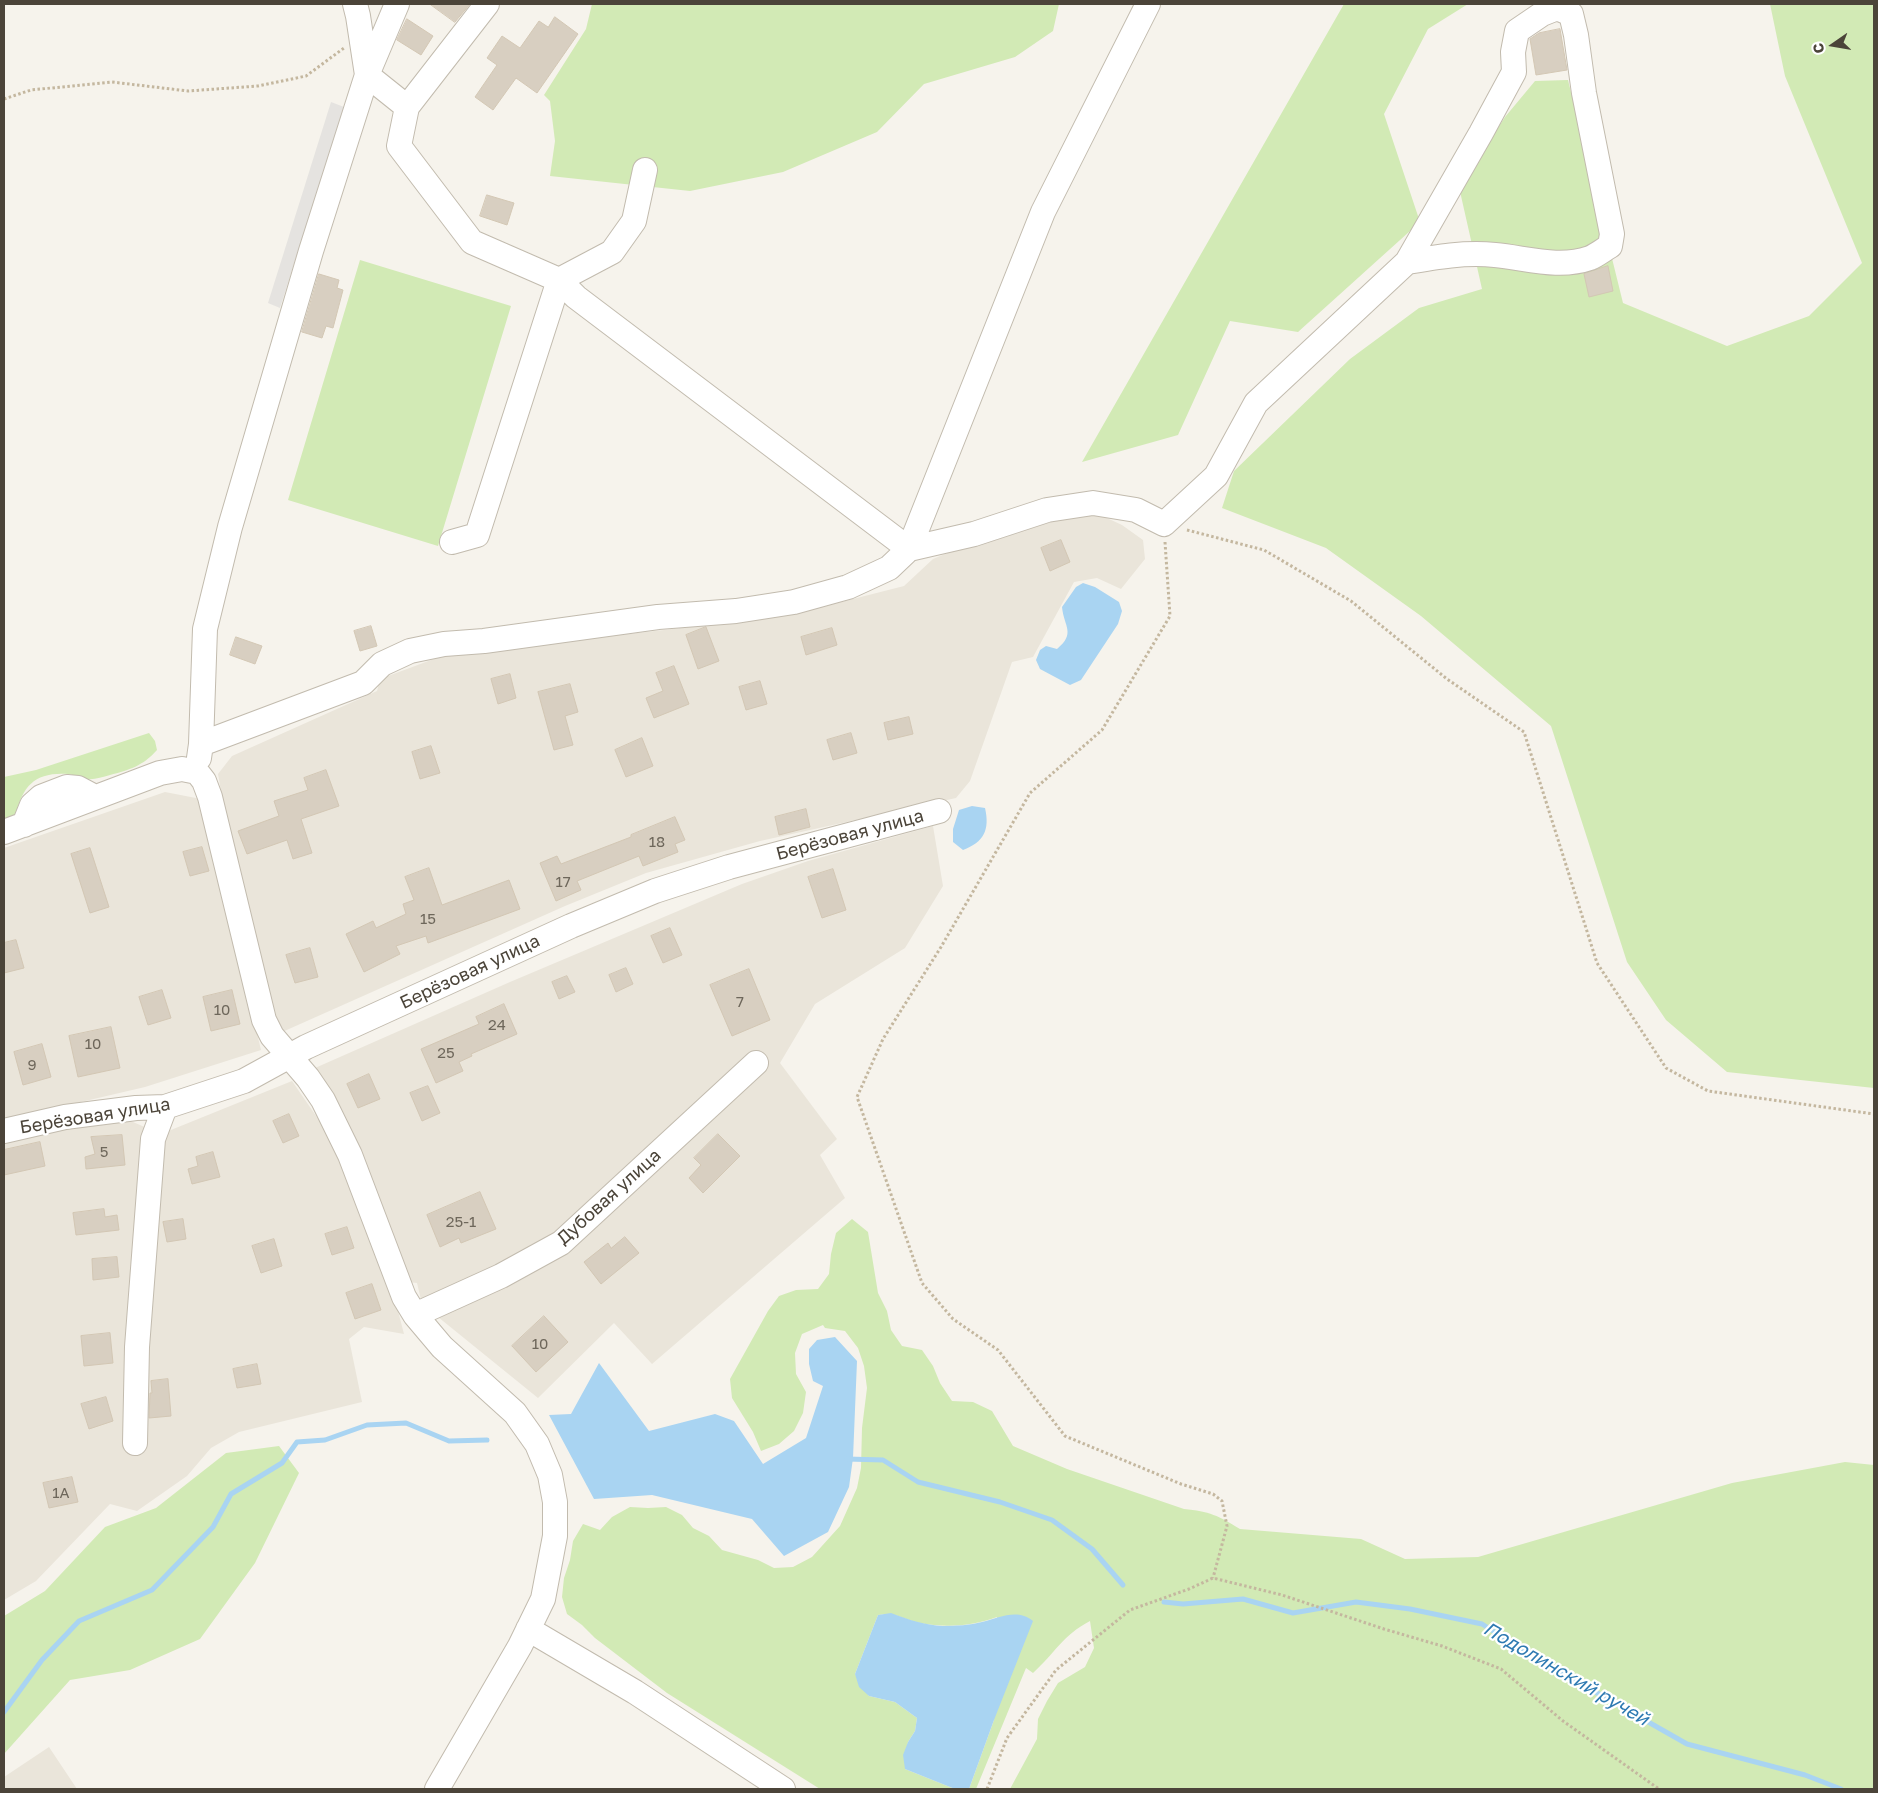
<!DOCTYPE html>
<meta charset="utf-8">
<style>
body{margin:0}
#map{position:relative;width:1878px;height:1793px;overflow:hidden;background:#f6f3ec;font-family:"Golos Text",sans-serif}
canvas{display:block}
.frame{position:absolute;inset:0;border:5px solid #4b4439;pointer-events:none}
.north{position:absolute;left:1808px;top:20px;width:50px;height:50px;-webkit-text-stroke:4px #fff;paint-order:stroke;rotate:257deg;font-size:14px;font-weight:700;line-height:20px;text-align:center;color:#4b4439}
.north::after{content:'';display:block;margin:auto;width:18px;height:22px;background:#4b4439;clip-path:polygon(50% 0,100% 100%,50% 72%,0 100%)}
</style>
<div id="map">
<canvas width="1878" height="1793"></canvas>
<div class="frame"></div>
<div class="north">С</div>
</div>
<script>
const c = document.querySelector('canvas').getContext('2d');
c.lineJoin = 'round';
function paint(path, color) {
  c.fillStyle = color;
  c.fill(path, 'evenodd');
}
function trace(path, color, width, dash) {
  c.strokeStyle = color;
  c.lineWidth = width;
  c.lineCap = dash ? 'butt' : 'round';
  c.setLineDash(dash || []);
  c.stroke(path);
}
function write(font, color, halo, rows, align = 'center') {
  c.font = font + ' "Golos Text",sans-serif';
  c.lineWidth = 4.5;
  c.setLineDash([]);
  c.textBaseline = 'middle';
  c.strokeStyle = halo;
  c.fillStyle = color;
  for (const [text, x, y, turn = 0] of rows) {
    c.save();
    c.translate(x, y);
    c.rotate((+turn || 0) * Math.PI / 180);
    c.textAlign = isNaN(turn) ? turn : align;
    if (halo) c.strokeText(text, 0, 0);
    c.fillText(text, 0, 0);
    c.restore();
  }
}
const residential = new Path2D(`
 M1096,513L1122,525L1143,540L1145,559L1121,589L1097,578L1074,582L1033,657L1012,662L970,781L956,798L760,841L646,873L565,906L280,1033L275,1025L226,821L218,774L232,756L377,691L380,679L450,653L664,630L798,613L904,586L933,559L1009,527Z
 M165,792L201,799L261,1050L145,1087L4,1120V848Z
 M933,826L943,886L905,948L815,1004L780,1063L837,1139L820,1155L845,1198L652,1364L614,1323L538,1398L422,1304L417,1283L408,1282L315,1068L510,982L742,884L808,861Z
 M292,1081L332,1139L398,1311L404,1334L364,1327L349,1339L362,1402L239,1432L211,1448L187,1476L137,1511L110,1504L36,1581L4,1600V1141L67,1126L126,1119L161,1134Z
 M49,1747L77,1789H4V1777Z`);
const green = new Path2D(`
 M592,4H1059L1053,31L1015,57L924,84L877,132L783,172L690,191L550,176L555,141L550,101L544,95L586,29Z
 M1344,4H1468L1428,29L1384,114L1420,222L1298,332L1230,321L1178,435L1082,462Z
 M1770,4H1874V1088L1727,1072L1666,1020L1627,962L1551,726L1421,616L1326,548L1222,508L1234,471L1350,359L1419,308L1482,289L1459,187L1505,117L1535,81L1568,80L1623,303L1727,346L1809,316L1862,263L1785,76Z
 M360,260L511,306L438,546L288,500Z
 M149,733L155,741L157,750C143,766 129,770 110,775C102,777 94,780 87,779C80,778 74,775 68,774C36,772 23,785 16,814L4,822V777L36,770Z
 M852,1219L868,1232L878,1293L887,1311L891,1330L902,1346L922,1350L933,1366L940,1383L952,1401L973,1402L992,1411L1013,1446L1067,1469L1184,1509C1209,1511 1219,1516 1240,1529L1361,1539L1405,1559L1478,1557L1732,1483L1845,1462L1874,1465V1789H1010L1037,1739L1038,1719L1047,1701L1058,1683L1085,1667L1094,1648L1090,1621C1063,1635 1055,1653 1033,1673L1026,1668L976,1789H969L994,1720L997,1617C973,1626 946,1628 920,1623C902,1620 899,1612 878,1615L855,1674L869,1696L895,1702L917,1718L915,1731L908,1742L905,1769L955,1789H820L667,1693L595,1638L582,1625L567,1614L562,1597L564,1578L570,1560L573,1541L583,1524L600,1530L612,1517L630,1507L648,1508L666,1507L682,1515L693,1528L709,1536L722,1550L758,1560L774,1568L793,1567L812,1557L840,1526L857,1488L861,1468L862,1428L867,1388L864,1366L858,1348L845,1331L825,1328L823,1325L802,1334L795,1353L796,1374L806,1392L803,1413L794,1431L779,1444L761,1451L753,1432L732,1398L730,1379L768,1311L779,1296L796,1290L818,1289L829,1274L831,1254L836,1233Z
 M279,1446L299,1473L255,1563L200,1639L130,1670L70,1680L4,1754V1616L45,1591L105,1527L156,1508L226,1453Z`);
const parking = new Path2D(`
 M331,102L344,107L280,308L268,303Z`);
const water = new Path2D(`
 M1083,583L1095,587L1119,602L1122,611L1118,624L1081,680L1070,685L1040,669L1036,660L1040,650L1046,646L1057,649C1076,633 1064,627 1062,607L1076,587Z
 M972,806L985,808C990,830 984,842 963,850L953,842V829L959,810Z
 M835,1337L857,1361L853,1458L849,1487L828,1532L784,1556L752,1519L652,1495L594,1499L549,1415L571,1414L599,1363L649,1431L715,1414L734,1421L763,1464L806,1438L823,1386L813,1381L809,1364V1349L817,1340Z
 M891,1613C909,1620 925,1625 943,1626C956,1626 970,1625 982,1622C999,1618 1017,1608 1033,1621L994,1720L969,1789H955L905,1769L903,1755L908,1742L915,1731L917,1718L895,1702L869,1696L859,1687L855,1674L878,1615Z`);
const stream = new Path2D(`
 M847,1459L883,1460L918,1482L1000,1502L1052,1520L1092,1549L1123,1585
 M1164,1602L1183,1604L1243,1599L1293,1613L1356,1602L1410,1609L1482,1624L1532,1656L1687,1744L1805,1775L1841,1789
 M4,1712L42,1660L79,1621L152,1590L213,1527L231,1494L282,1463L297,1442L325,1440L367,1425L406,1423L449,1441L487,1440`);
const building = new Path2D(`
 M430,4H470L455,22Z
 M555,17L578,34L537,93L516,78L493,110L475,97L497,65L487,58L502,36L520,48L539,21L548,27Z
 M407,19L433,36L421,55L397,40Z
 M1560,29L1567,70L1536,75L1530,39L1539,33Z
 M487,195L514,203L507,225L480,216Z
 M1608,266L1613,291L1589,297L1584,274Z
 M319,274L339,280L337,288L343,290L333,328L326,326L322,338L302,332Z
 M1061,540L1070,562L1050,571L1041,548Z
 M371,626L377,646L360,651L354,631Z
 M706,627L719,661L698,669L686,635Z
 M832,628L837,645L806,655L801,637Z
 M236,637L262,646L255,664L230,655Z
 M674,666L689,704L654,718L646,698L663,691L656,673Z
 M510,674L516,698L498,704L491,679Z
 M760,681L767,704L746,710L739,687Z
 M570,684L578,712L565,716L573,745L554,750L538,692Z
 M909,717L913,734L888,740L884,723Z
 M851,733L857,753L833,760L827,740Z
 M642,738L653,766L626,777L615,750Z
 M431,746L440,773L420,779L412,752Z
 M326,770L339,806L301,819L312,853L293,859L287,840L247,854L238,831L279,816L274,801L308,790L304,778Z
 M806,809L810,827L779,835L775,817Z
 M675,817L685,840L675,844L678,852L643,866L639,856L577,881L581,890L556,901L540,863L557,856L561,864L631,837V835Z
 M202,847L209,871L190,876L183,852Z
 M90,848L109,907L90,913L71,854Z
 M429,868L442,905L509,880L520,909L428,943L426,936L396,946L400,954L364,972L346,934L373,921L376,928L406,914L403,904L414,900L405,877Z
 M833,869L846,910L822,918L808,877Z
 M670,928L682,955L663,963L651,936Z
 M16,940L24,968L4,973V943Z
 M310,948L318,977L295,983L286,955Z
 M626,968L633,984L616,992L609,975Z
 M749,969L770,1020L732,1036L710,985Z
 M567,976L575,992L559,999L552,982Z
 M162,990L171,1018L148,1025L139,997Z
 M232,990L240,1024L211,1031L203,997Z
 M504,1004L517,1034L471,1054L472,1056L459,1062L463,1071L436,1083L421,1049L479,1024L476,1017Z
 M111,1027L120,1068L78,1077L69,1036Z
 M42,1044L51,1077L23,1085L14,1052Z
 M369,1074L380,1099L358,1108L347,1084Z
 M428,1086L440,1113L422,1121L410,1093Z
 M289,1114L299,1136L283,1143L273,1121Z
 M718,1134L740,1156L703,1193L689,1178L701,1165L694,1158Z
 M122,1135L125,1165L86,1169L85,1157L95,1154L91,1137Z
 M40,1142L45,1166L4,1175V1150Z
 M213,1152L220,1177L192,1184L188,1169L198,1166L196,1157Z
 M480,1192L496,1229L461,1243L459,1238L440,1247L427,1215Z
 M104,1209L105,1217L117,1215L119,1230L76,1235L73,1213Z
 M183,1219L186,1239L167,1242L163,1222Z
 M347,1227L354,1248L332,1255L325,1234Z
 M625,1237L639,1253L601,1284L584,1262L608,1243L611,1248Z
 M274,1239L282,1266L261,1273L252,1246Z
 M117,1257L119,1277L93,1280L92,1259Z
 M372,1284L381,1310L355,1319L346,1293Z
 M544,1316L568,1342L536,1372L512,1346Z
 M110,1333L113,1363L84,1366L81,1336Z
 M257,1364L261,1384L237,1388L233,1369Z
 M168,1379L171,1416L149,1418L150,1393H152L151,1381Z
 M106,1397L113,1421L89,1429L81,1404Z
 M72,1477L78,1502L49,1508L43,1483Z`);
const path = new Path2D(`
 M4,99L31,90L112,82L188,91L258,86L306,76L344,48
 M1187,530L1264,550L1351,601L1447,679L1524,732L1597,963L1666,1068L1708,1091L1874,1114
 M1165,542L1170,616L1102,730L1030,793L941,947L883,1039L857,1097L922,1283L953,1319L998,1350L1065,1436L1181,1484L1213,1494L1222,1501L1227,1526L1213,1578
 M987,1789L1007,1738L1056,1670L1130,1610L1189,1589L1213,1578L1282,1595L1384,1629L1442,1646L1501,1669L1563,1721L1659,1789`);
const minor = new Path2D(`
 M355,4L358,16L367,75L407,107L399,146L472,242L559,280L576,297L909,549
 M407,107L487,4
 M452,542L477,535L559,280L612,252L634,221L645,170
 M909,549L974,534L1047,510L1093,503L1136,510L1164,524L1216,476L1256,403L1407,262L1481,133L1514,72L1513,52L1517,31L1542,14L1557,8L1571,14L1576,35L1584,93L1612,234L1610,246C1603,250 1597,255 1590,258C1559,269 1527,258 1495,255C1465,252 1436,257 1407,262
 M201,744L363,683L382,664L410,651L444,644L484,641L658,617L736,611L794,602L848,587L889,568L909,549L1043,212L1148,4
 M199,758L201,744L205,629L230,527L311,251L367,75L397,4
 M24,825L32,805L41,797L67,787L78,788L95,797
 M4,832L160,773L182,769L197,772L204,781L210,797L264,1020L272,1036L308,1078L323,1100L350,1155L404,1297L415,1315L442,1347L515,1413L537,1444L550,1475L555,1502V1536L543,1599L520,1646L437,1789
 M4,1131L65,1117L136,1108L165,1107L244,1081L306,1047L571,926L655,891L729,867L939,811
 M415,1315L501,1276L561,1243L756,1063
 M135,1443L137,1347L153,1139L165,1107
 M528,1629L635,1692L783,1789`);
const numberNames = [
 ["18",657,842],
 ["17",563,882],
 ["15",428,919],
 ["7",740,1002],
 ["10",222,1010],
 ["24",497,1025],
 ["10",93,1044],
 ["25",446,1053],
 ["9",32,1065],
 ["5",104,1152],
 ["25-1",461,1222],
 ["10",540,1344],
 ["1А",61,1493]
];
const streetNames = [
 ["Берёзовая улица",850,835,-15],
 ["Берёзовая улица",470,972,-25],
 ["Берёзовая улица",95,1116,-9],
 ["Дубовая улица",609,1197,-42]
];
const waterNames = [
 ["Подолинский ручей",1566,1674,30]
];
paint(residential, '#eae5da');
paint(green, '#d2eab5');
paint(parking, '#e5e3e0');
paint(water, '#a9d4f2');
trace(stream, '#a9d4f2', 5);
paint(building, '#d8cfc1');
trace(building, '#d3c7b4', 1);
trace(minor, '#c2bbae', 26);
trace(path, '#c4b79f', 3, [2.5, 2.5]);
trace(minor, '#fff', 24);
write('15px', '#6e675b', null, numberNames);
write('18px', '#4b4439', '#fff', streetNames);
write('italic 19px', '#2e7ab2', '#fff', waterNames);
</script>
